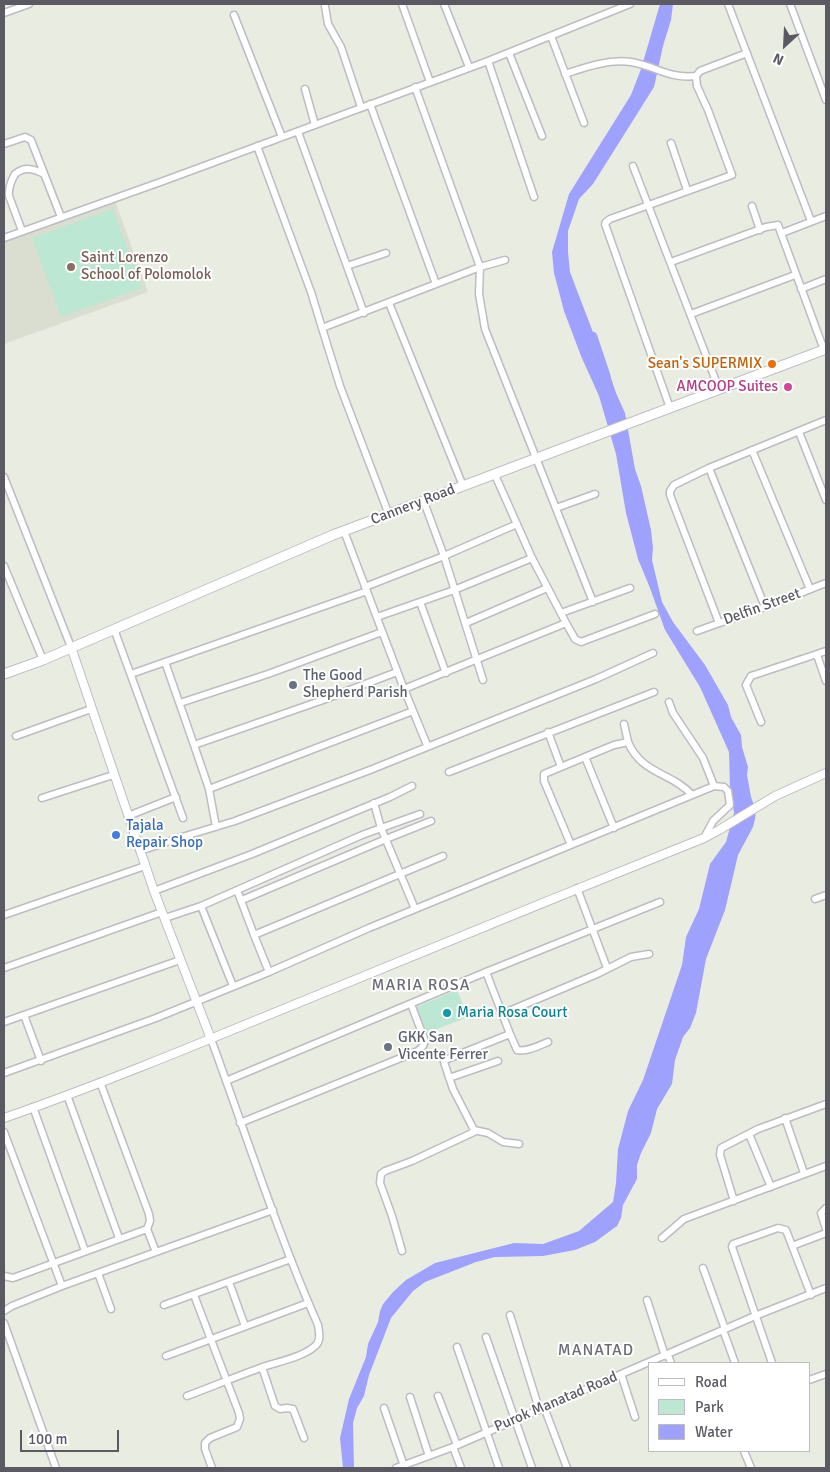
<!DOCTYPE html>
<style>
body{margin:0}
#map{position:relative;width:830px;height:1472px;overflow:hidden;background:#e9ede1;font-family:Signika,sans-serif}
canvas{display:block}
.frame{position:absolute;inset:0;border:5px solid #5b5a63;pointer-events:none}
.legend{position:absolute;left:648px;top:1362px;width:162px;height:90px;box-sizing:border-box;background:#fff;border:1px solid #bdbdc1;margin:0;padding:6px 9px;list-style:none;font-size:15px;color:#5b5a63}
.legend li{display:flex;align-items:center;gap:10px;height:25px}
.legend b{width:25px;border:1px solid #bdbdc1}
.north{position:absolute;left:760px;top:20px;width:50px;height:50px;-webkit-text-stroke:4px #fff;paint-order:stroke;rotate:205deg;font-size:14px;font-weight:700;line-height:20px;text-align:center;color:#5b5a63}
.north::after{content:'';display:block;margin:auto;width:18px;height:22px;background:#5b5a63;clip-path:polygon(50% 0,100% 100%,50% 72%,0 100%)}
.scale{position:absolute;left:20px;top:1430px;width:99px;height:22px;box-sizing:border-box;border:2px solid #5b5a63;border-top:0;padding-left:6px;font-size:15px;line-height:18px;white-space:nowrap;color:#5b5a63;-webkit-text-stroke:4px #fff;paint-order:stroke}
</style>
<div id="map">
<canvas width="830" height="1472"></canvas>
<div class="frame"></div>
<ul class="legend">
<li><b style="height:6px;background:#fff"></b>Road</li>
<li><b style="height:14px;background:#bce7d3"></b>Park</li>
<li><b style="height:14px;background:#9fa1ff"></b>Water</li>
</ul>
<div class="north">N</div>
<div class="scale">100 m</div>
</div>
<script>
const c = document.querySelector('canvas').getContext('2d');
c.lineJoin = 'round';
function paint(path, color) {
  c.fillStyle = color;
  c.fill(path, 'evenodd');
}
function trace(path, color, width, dash) {
  c.strokeStyle = color;
  c.lineWidth = width;
  c.lineCap = dash ? 'butt' : 'round';
  c.setLineDash(dash || []);
  c.stroke(path);
}
function write(font, color, halo, rows, align = 'center') {
  c.font = font + ' Signika,sans-serif';
  c.lineWidth = 4;
  c.setLineDash([]);
  c.textBaseline = 'middle';
  c.strokeStyle = halo;
  c.fillStyle = color;
  for (const [text, x, y, turn = 0] of rows) {
    c.save();
    c.translate(x, y);
    c.rotate((+turn || 0) * Math.PI / 180);
    c.textAlign = isNaN(turn) ? turn : align;
    if (halo) c.strokeText(text, 0, 0);
    c.fillText(text, 0, 0);
    c.restore();
  }
}
const education = new Path2D(`
 M115,201L148,292L4,344V242Z`);
const green = new Path2D(`
 M113,209L142,288L61,317L32,238Z
 M457,990L468,1017L427,1033L416,1007Z`);
const water = new Path2D(`
 M660,4H673L671,20L663,46L654,87L593,184L579,199L568,231V252L570,272L594,335L596,350L602,365L610,375L616,393L625,413L635,469L641,486L651,530L653,548L652,560L662,602L673,622L705,665L728,705L731,717L741,735L742,747L748,767L747,775L751,797L756,811L755,819L753,827L738,855L725,910L706,959L696,1013L690,1028L683,1037L675,1060L672,1084L657,1109L651,1133L641,1153L637,1165V1179L623,1205L621,1218L617,1226L595,1242L575,1250L543,1256L495,1257L476,1262L425,1282L413,1291L391,1318L369,1375L364,1396L357,1408L353,1423L354,1468H343L340,1438L349,1399L366,1357L368,1344L378,1322L380,1311L383,1304L393,1292L406,1280L435,1263L514,1243L543,1244L579,1231L613,1202L616,1183L618,1149L628,1111L643,1080L682,965L686,937L699,909L710,864L726,842L734,813L730,787L729,752L700,687L665,630L650,588L638,559L626,513L616,454L599,396L581,356L564,311L554,273L552,252L569,194L631,95L641,69Z`);
const river = new Path2D(`
 M592,337L605,376`);
const minor = new Path2D(`
 M402,4L430,82
 M444,4L469,67
 M728,4L811,221
 M790,4L826,100
 M325,6L328,24L341,47L361,107
 M4,13L29,4
 M234,15L282,137
 M551,36L584,123
 M509,53L542,136
 M488,61L534,197
 M565,74C586,67 608,59 631,62C656,66 668,79 696,76
 M415,87L480,267L479,294L485,329L593,602
 M305,89L315,125
 M370,104L436,284
 M298,132L364,313
 M671,143L687,190
 M4,144L25,137L31,140L61,217
 M257,146L311,292L322,328
 M633,166L719,389
 M752,206L760,230
 M22,231L9,196C8,188 11,181 15,174C25,166 34,169 44,174
 M782,233L826,216
 M4,238L166,180L488,61L630,4
 M671,262L766,227L778,225L824,350
 M347,266L386,253
 M801,289L826,279
 M389,303L463,486
 M691,314L795,275
 M670,408L605,224L606,222L610,219L732,175L708,110L697,86L696,76L700,71L747,53
 M799,432L826,500
 M752,450L810,589
 M709,468L765,607
 M4,477L71,647
 M424,502L444,556L483,680
 M556,508L595,494
 M389,515L340,386L322,328L480,267L505,260
 M344,531L404,689L427,745
 M4,566L43,660
 M365,587L444,556L517,524
 M420,602L446,673
 M561,613L630,588
 M377,617L454,590L532,558
 M466,623L547,588
 M566,623L575,639L581,642L655,614
 M719,623L670,495V491L674,485L709,468L826,420
 M114,629L183,818
 M697,631L765,607L826,583
 M817,655L826,681
 M165,662L194,745
 M131,674L367,591
 M404,689L566,623L532,558L495,475
 M669,702L673,713L703,758L714,786
 M180,703L268,674L382,632
 M761,722L746,685L751,676L826,651
 M624,724L628,742
 M548,732L561,767
 M16,736L91,709
 M585,757L614,828
 M449,772L654,692
 M209,789L413,711
 M42,798L113,775
 M374,803L381,828L415,909
 M128,816L176,797
 M216,827L209,789L194,745L323,700L397,672
 M571,845L544,781V774L614,745L628,742C641,774 673,773 692,795
 M140,851L182,837L235,821L370,770L596,679L653,653
 M577,888L607,968
 M237,890L254,935
 M154,891L252,854L390,797L412,786
 M815,899L826,895
 M242,900L386,839L431,821
 M201,906L233,986
 M4,915L145,866
 M165,918L201,906L362,835L420,814
 M4,968L162,912
 M269,972L254,935L443,856
 M486,972L510,1034L517,1050C527,1052 538,1046 548,1042
 M502,1014L597,974L631,957L649,954
 M24,1015L41,1061
 M4,1022L180,960
 M510,1034L445,1060L444,1062L453,1089L474,1130L488,1133L503,1142L519,1144
 M4,1073L156,1018L269,972L369,928L714,786L724,787L728,791L730,805L713,821L704,838
 M449,1078L498,1061
 M226,1081L486,972L660,902
 M67,1095L119,1238
 M33,1107L85,1251
 M785,1118L804,1173
 M240,1123L418,1051L423,1046L425,1041L411,1004
 M4,1132L62,1286L12,1306L4,1311
 M749,1134L771,1187
 M734,1201L720,1155L721,1148L758,1129L826,1104
 M826,1208L821,1213L826,1229
 M147,1229L156,1252L273,1210
 M662,1238L684,1219L826,1166
 M792,1246L826,1233
 M402,1251L392,1216L380,1183L381,1174L385,1171L412,1161L476,1131
 M703,1268L725,1329
 M98,1273L111,1309
 M4,1276L13,1278L147,1229L150,1221L149,1214L100,1082
 M229,1282L245,1326
 M62,1286L156,1252
 M194,1295L239,1413L240,1419L237,1427L210,1438L205,1443V1449L212,1468
 M647,1300L665,1356
 M164,1305L291,1259
 M510,1315L539,1409
 M4,1323L56,1468
 M723,1330L735,1363
 M486,1337L532,1468
 M457,1347L499,1468
 M668,1355L671,1363
 M166,1356L308,1303
 M772,1363L732,1247L733,1244L778,1228L786,1230L811,1295
 M262,1367L275,1406L280,1409L287,1408L293,1409L304,1438
 M621,1374L635,1417
 M809,1380L826,1374
 M187,1396C211,1387 235,1377 260,1368C276,1362 306,1357 317,1344C321,1339 319,1331 318,1325C277,1232 246,1134 211,1039
 M438,1396L457,1445
 M410,1397L429,1456
 M544,1407L567,1468
 M384,1408L404,1466
 M453,1447L461,1468
 M744,1451L751,1468
 M396,1468L453,1447L755,1316L826,1288`);
const tertiary = new Path2D(`
 M71,647L154,891L211,1039
 M4,1118C96,1086 186,1049 276,1012C418,954 561,895 704,838L719,830L775,796L826,773`);
const secondary = new Path2D(`
 M4,674L43,660L333,535L826,349`);
const markers = [
 [71,267,5,"#8d6e63"],
 [772,364,5,"#e8710a"],
 [788,387,5,"#d1479c"],
 [293,685,5,"#6b7280"],
 [116,835,5,"#3f7fe0"],
 [447,1013,5,"#0f9aa8"],
 [388,1047,5,"#6b7280"]
];
const educationNames = [
 ["Saint Lorenzo",81,258],
 ["School of Polomolok",81,275]
];
const foodNames = [
 ["Sean's SUPERMIX",762,364]
];
const hotelNames = [
 ["AMCOOP Suites",778,387]
];
const streetNames = [
 ["Cannery Road",413,505,-21],
 ["Delfin Street",762,607,-20],
 ["Purok Manatad Road",556,1402,-23]
];
const worshipNames = [
 ["The Good",303,676],
 ["Shepherd Parish",303,693],
 ["GKK San",398,1038],
 ["Vicente Ferrer",398,1055]
];
const shopNames = [
 ["Tajala",126,826],
 ["Repair Shop",126,843]
];
const cultureNames = [
 ["Maria Rosa Court",457,1013]
];
const neighbourhoodNames = [
 ["MARIA ROSA",421,986],
 ["MANATAD",596,1351]
];
paint(education, '#d9ded0');
paint(green, '#bce7d3');
paint(water, '#9fa1ff');
trace(river, '#9fa1ff', 11);
trace(minor, '#bdbcc3', 9);
trace(tertiary, '#bdbcc3', 10);
trace(secondary, '#bfbec8', 11);
trace(minor, '#fff', 6);
trace(tertiary, '#fff', 8);
trace(secondary, '#fff', 9);
for (const [x, y, r, color] of markers) {
  const dot = new Path2D();
  dot.arc(x, y, r, 0, 2 * Math.PI);
  c.fillStyle = color;
  c.fill(dot);
  trace(dot, '#fff', 2);
}
write('15px', '#785e54', '#fff', educationNames, 'left');
write('15px', '#c56008', '#fff', foodNames, 'right');
write('15px', '#b23c85', '#fff', hotelNames, 'right');
write('15px', '#5b5a63', '#fff', streetNames);
write('15px', '#5b616d', '#fff', worshipNames, 'left');
write('15px', '#366cbe', '#fff', shopNames, 'left');
write('15px', '#0d838f', '#fff', cultureNames, 'left');
c.letterSpacing = '1px';
write('16px', '#6b6b75', '#fff', neighbourhoodNames);
c.letterSpacing = '0px';
</script>
